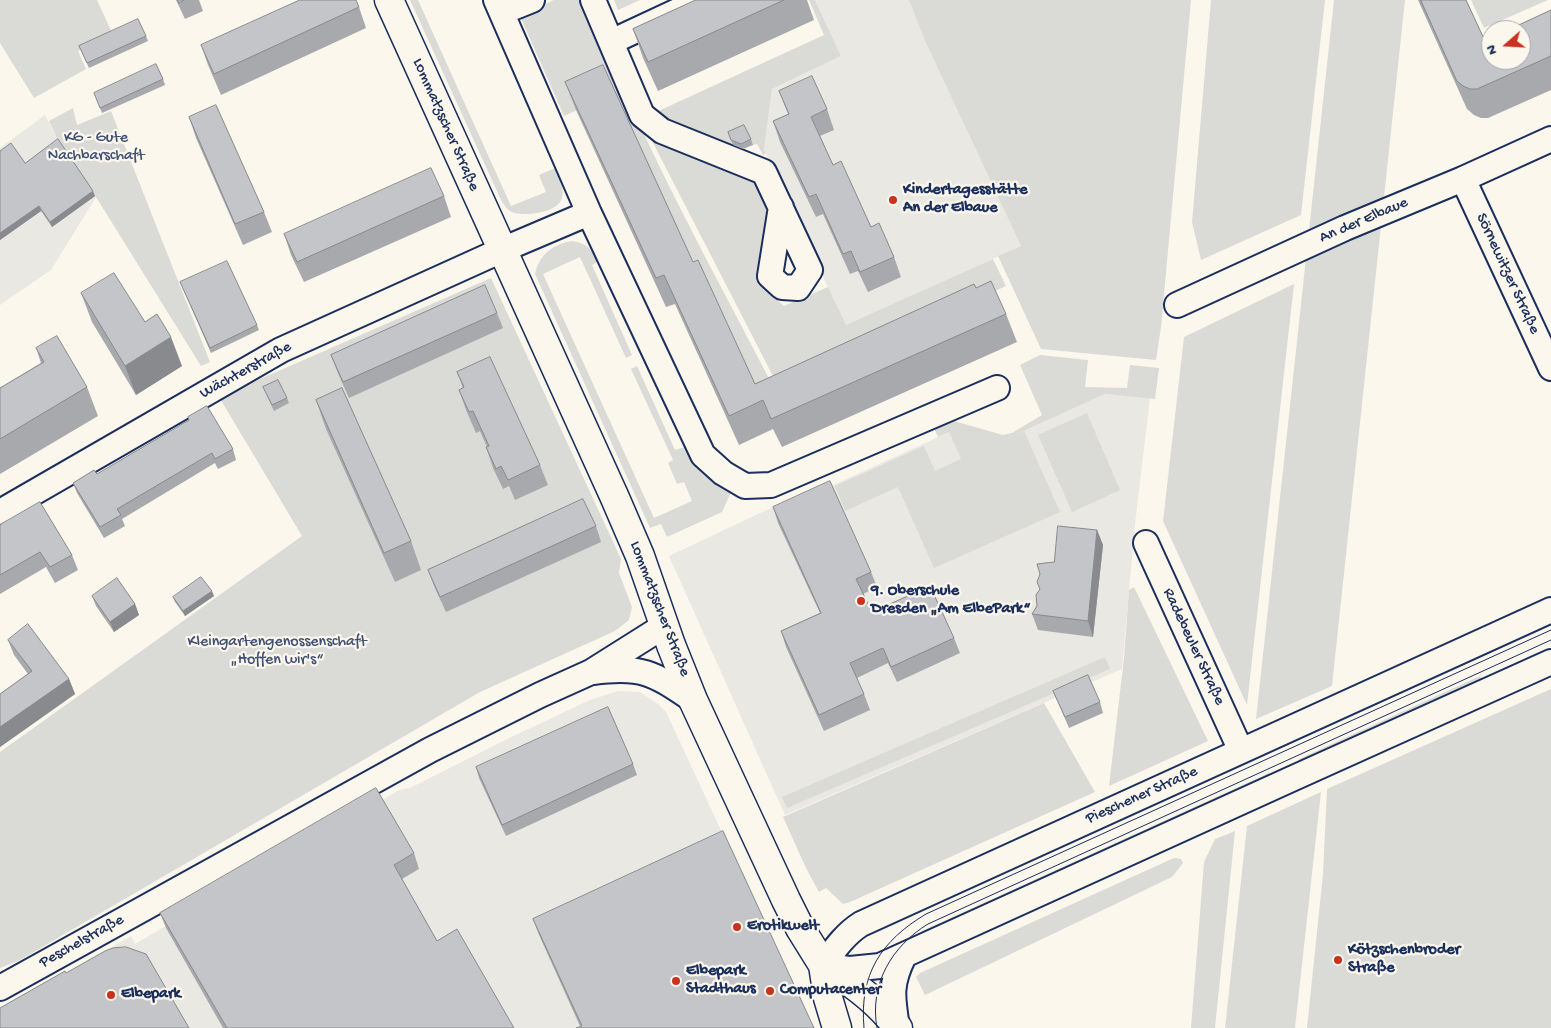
<!DOCTYPE html>
<meta charset="utf-8">
<style>
body{margin:0}
#map{position:relative;width:1551px;height:1028px;overflow:hidden;background:#fbf7ec;font-family:"Gochi Hand",sans-serif}
canvas{display:block}
.north{position:absolute;left:1481px;top:20px;width:50px;height:50px;box-sizing:border-box;background:#fbf7ec;border:1px solid #a1a7b3;border-radius:50%;rotate:251deg;font-size:14px;font-weight:700;line-height:20px;text-align:center;color:#1b2f5e}
.north::after{content:'';display:block;margin:auto;width:18px;height:22px;background:#c8321e;clip-path:polygon(50% 0,100% 100%,50% 72%,0 100%)}
</style>
<div id="map">
<canvas width="1551" height="1028"></canvas>
<div class="north">N</div>
</div>
<script>
const c = document.querySelector('canvas').getContext('2d');
c.lineJoin = 'round';
function paint(path, color) {
  c.fillStyle = color;
  c.fill(path, 'evenodd');
}
function trace(path, color, width, dash) {
  c.strokeStyle = color;
  c.lineWidth = width;
  c.lineCap = dash ? 'butt' : 'round';
  c.setLineDash(dash || []);
  c.stroke(path);
}
function write(font, color, halo, rows, align = 'center') {
  c.font = font + ' "Gochi Hand",sans-serif';
  c.lineWidth = 4.5;
  c.setLineDash([]);
  c.textBaseline = 'middle';
  c.strokeStyle = halo;
  c.fillStyle = color;
  for (const [text, x, y, turn = 0] of rows) {
    c.save();
    c.translate(x, y);
    c.rotate((+turn || 0) * Math.PI / 180);
    c.textAlign = isNaN(turn) ? turn : align;
    if (halo) c.strokeText(text, 0, 0);
    c.fillText(text, 0, 0);
    c.restore();
  }
}
const built = new Path2D(`
 M815,0H909L925,41L1021,246L846,326L764,150L772,89L841,56Z
 M45,115L60,145L96,197L51,270L0,305V148Z
 M1105,394L1150,398L1135,524L1122,669L785,815L669,556L809,490L812,495L949,432L961,458Z
 M618,691L640,692L658,704L666,712L813,1028H0V1012L131,936L135,944L399,790L410,788L507,739L590,700Z`);
const green = new Path2D(`
 M0,0H97L113,35L78,51L86,69L34,98L0,43Z
 M410,0H418L511,206L546,192L539,175L555,168C558,177 565,188 562,198C558,213 524,217 512,212C507,210 504,205 501,200Z
 M554,0H587C637,134 707,259 773,386L761,403L704,291L613,94L564,116L520,16Z
 M614,0H640L618,10Z
 M809,0H815L841,56L772,89L764,150L766,153L763,155L757,144L753,145L746,130L730,137L736,152L730,153L654,113L824,35Z
 M909,0H1191L1161,327L1156,360L1041,349L998,256L1021,246L925,41Z
 M1211,0H1325L1301,215L1201,260L1192,222Z
 M1334,0H1405L1332,686L1256,719Z
 M1471,0H1548L1484,28Z
 M73,108L77,125L111,111L210,362L201,366L96,197L60,145L49,121Z
 M643,121L758,183L774,217L763,287L784,306L828,287L846,325L993,259L1006,286L797,381L775,380L651,139Z
 M572,241C586,243 591,249 599,261L592,265L632,355L626,358L580,257L543,274L654,518L692,501L684,482L677,484L668,463L673,460L631,369L637,366L675,450L688,446L733,488L722,512L667,537L661,524L650,528L535,274C539,255 553,244 572,241Z
 M491,278L621,559L619,573L632,607L629,620L615,631L480,692L20,960L0,968V752L302,536L219,397Z
 M1294,284L1247,705L1163,521L1184,337Z
 M1040,355L1088,360L1085,387L1127,388L1130,365L1159,368L1155,399L1105,394L981,450L1024,431L1060,512L934,568L898,487L845,511L835,486L924,446L935,471L961,459L949,432L938,437L933,426L947,419L1003,435L1012,433L1042,415L1020,365Z
 M1087,413L1120,490L1072,512L1038,435Z
 M1134,587L1208,741L1109,786L1124,658L1129,590Z
 M1105,657L1110,669L787,808L782,797Z
 M1480,676L1483,683L1298,767L1299,759Z
 M1551,689V1028H1307L1323,874L1327,789Z
 M1044,703L1095,792L850,902L843,904L826,888L819,892L806,868L783,817Z
 M1269,773V780L907,945L924,930L933,926Z
 M1321,792L1295,1028H1225L1247,826Z
 M1235,831L1215,1028H1191L1204,862L1215,839Z
 M1174,858L1181,859L1183,863L1172,877L925,995L916,977L920,973Z`);
const minor = new Path2D(`
 M496,0L589,213L703,455L723,473L745,486L771,485L997,388
 M593,0L642,115L662,131L764,172L810,270L798,288L782,287L770,276L781,207
 M502,12L532,0
 M611,42L701,0
 M1463,179L1551,368
 M1177,305L1345,228L1463,179L1551,139
 M0,512L281,350L502,250L589,213
 M1146,543L1241,751
 M1551,610L861,924C845,934 834,950 823,965L850,969L880,966L1287,781L1551,662
 M593,672C642,666 652,672 693,700
 M0,988L430,750L540,695L591,672L664,626
 M897,1027C892,996 890,984 904,956`);
const secondary = new Path2D(`
 M389,0L615,498L640,556L671,645L693,700L786,900L800,928L823,965L828,998L837,1028
 M823,965C852,982 878,1001 898,1028`);
const tram = new Path2D(`
 M864,1028C859,974 881,941 926,914L1551,630
 M877,1028C869,984 892,946 928,924L1551,640`);
const wall = new Path2D(`
 M176,0H199L203,11L185,19Z
 M696,0H807L814,20L658,91L643,58L633,29Z
 M1418,0H1466L1485,41L1551,10V90L1488,118H1481L1474,115L1467,109Z
 M359,7L366,28L221,95L208,65L201,45Z
 M146,36L148,41L89,68L79,46Z
 M163,79L165,85L102,113L96,98Z
 M565,82L693,262L755,384L976,288L1006,314L1017,342L782,447L773,429L739,445L675,304L666,307L576,110Z
 M779,91L827,109L834,130L820,136L833,165L871,227L894,257L901,277L868,292L858,271L850,274L823,214L816,217L780,142L773,121L788,114Z
 M189,117L264,212L272,232L243,245L196,138Z
 M728,132L751,139L753,145L743,149L733,145Z
 M0,151L25,163L95,196L52,227L41,211L0,240Z
 M444,196L451,217L304,282L291,255L284,234Z
 M180,282L257,325L259,330L211,353Z
 M81,293L145,322L182,366L136,395L92,322Z
 M497,313L503,328L349,398L337,371L331,355Z
 M36,348L87,387L98,416L0,474V388L41,363Z
 M457,372L540,465L548,485L515,500L509,486L503,489L493,468L486,447H487L480,431L476,433L466,410L459,390L463,388Z
 M263,387L287,398L289,403L274,411Z
 M316,400L411,541L421,570L395,582L326,429Z
 M233,449L236,460L218,469L215,463L122,519L125,526L104,538L77,493L73,483L97,474Z
 M773,507L871,572L877,587L863,594L872,612L954,638L960,653L897,682L888,663L857,678L864,694L870,710L824,731L786,647L781,631L820,613L778,523Z
 M0,525L72,555L78,570L55,583L46,567L0,594Z
 M596,526L601,542L446,612L434,586L428,570Z
 M1097,530L1103,545L1093,637L1038,630L1032,614L1037,606L1040,589L1054,562Z
 M92,596L135,604L139,615L114,632L96,606Z
 M214,596L185,616L175,602L173,597Z
 M8,640L69,679L75,694L0,747V694L28,674L14,655Z
 M1053,691L1100,702L1103,713L1069,728Z
 M633,764L637,775L506,836L479,778L476,767Z
 M414,853L419,869L402,879L437,941L514,1028H223L166,928L160,913Z
 M533,919L814,1028L580,1026L539,935Z`);
const shadedWall = new Path2D(`
 M93,191L95,196L52,227L50,222Z
 M39,206L41,211L0,240V233Z
 M171,337L182,366L136,395L125,366Z
 M1097,530L1103,545L1093,637L1088,621Z
 M212,591L214,596L185,616L183,611Z
 M135,604L139,615L114,632L110,622Z
 M69,679L75,694L0,747V727Z`);
const building = new Path2D(`
 M178,0H184L179,3Z
 M300,0H356L359,7L214,74L201,45Z
 M696,0H784L648,62L633,29Z
 M1421,0H1466L1485,41L1491,38V60H1521V30H1508L1551,10V56L1477,89H1470L1463,86L1457,81Z
 M138,19L146,36L87,63L79,46Z
 M156,64L163,79L100,108L94,93Z
 M603,65L693,262L698,260L755,384L974,284L976,288L991,281L1006,314L771,419L763,400L729,416L664,275L656,278L565,82Z
 M812,76L827,109L811,117L833,165L841,161L871,227L879,223L894,257L860,272L851,251L843,254L816,194L809,197L773,121L789,114L779,91Z
 M216,105L264,212L235,224L189,117Z
 M744,125L751,139L741,144L731,140L728,132Z
 M58,139L93,191L50,222L39,206L0,233V151L11,143L25,163Z
 M431,168L444,196L297,262L284,234Z
 M227,261L257,325L210,348L180,282Z
 M114,273L145,322L157,314L171,337L125,366L81,293Z
 M485,285L497,313L343,382L331,355Z
 M57,336L87,387L0,439V388L44,362L36,348Z
 M490,357L540,465L508,480L501,466L496,469L486,447L489,446L473,411L469,412L459,390L464,387L457,372Z
 M278,380L287,398L272,405L263,387Z
 M342,388L411,541L384,553L316,400Z
 M207,406L233,449L215,459L212,453L117,509L121,515L100,527L73,483L94,470L97,474L189,420L188,417Z
 M830,481L871,572L856,579L872,612L930,586L954,638L891,667L883,648L850,663L864,694L819,715L781,631L821,613L773,507Z
 M583,499L596,526L440,597L428,570Z
 M40,502L72,555L50,567L40,552L0,575V525Z
 M1058,526L1097,530L1088,621L1032,614L1037,606L1036,595L1040,589L1037,582L1040,574L1037,564L1054,562Z
 M201,577L212,591L183,611L173,597Z
 M117,578L135,604L110,622L92,596Z
 M28,624L69,679L0,727V694L32,671L8,640Z
 M1088,675L1100,702L1065,717L1053,691Z
 M608,707L633,764L502,825L476,767Z
 M376,788L414,853L394,865L437,941L457,929L514,1028H227L160,913Z
 M723,831L814,1028H576L582,1026L533,919Z
 M126,947L146,954L189,1028H0V1008L65,971L66,973L105,951L113,948Z`);
const markers = [
 [893,200,5,"#c8321e"],
 [861,601,5,"#c8321e"],
 [737,927,5,"#c8321e"],
 [1338,960,5,"#c8321e"],
 [676,981,5,"#c8321e"],
 [770,991,5,"#c8321e"],
 [111,995,5,"#c8321e"]
];
const streetNames = [
 ["Lommatzscher Straße",445,125,66],
 ["An der Elbaue",1364,221,-23],
 ["Sörnewitzer Straße",1507,274,65],
 ["Wächterstraße",246,371,-29],
 ["Lommatzscher Straße",659,609,69],
 ["Radebeuler Straße",1193,647,65],
 ["Pieschener Straße",1142,796,-24],
 ["Peschelstraße",82,942,-29]
];
const parkNames = [
 ["KG - Gute",96,139],
 ["Nachbarschaft",96,157],
 ["Kleingartengenossenschaft",277,643],
 ["„Hoffen wir's“",277,661]
];
const poiNames = [
 ["Kindertagesstätte",903,191],
 ["An der Elbaue",903,209],
 ["9. Oberschule",871,592],
 ["Dresden „Am ElbePark“",871,610],
 ["Erotikwelt",747,927],
 ["Kötzschenbroder",1348,951],
 ["Straße",1348,969],
 ["Elbepark",686,972],
 ["Stadthaus",686,990],
 ["Computacenter",780,991],
 ["Elbepark",121,995]
];
paint(built, '#eae8e2');
paint(green, '#dadad7');
trace(minor, '#1b2f5e', 28);
trace(secondary, '#1b2f5e', 31);
trace(minor, '#fbf7ec', 24);
trace(secondary, '#fbf7ec', 28);
trace(tram, '#1b2f5e', 1);
paint(wall, '#a8a9ad');
paint(shadedWall, '#888a8d');
paint(building, '#c3c5c9');
trace(building, '#888a8d', 1);
for (const [x, y, r, color] of markers) {
  const dot = new Path2D();
  dot.arc(x, y, r, 0, 2 * Math.PI);
  c.fillStyle = color;
  c.fill(dot);
  trace(dot, '#fbf7ec', 2);
}
write('16px', '#1b2f5e', '#fbf7ec', streetNames);
write('16px', '#415176', '#fbf7ec', parkNames);
write('bold 16px', '#1b2f5e', '#fbf7ec', poiNames, 'left');
</script>
